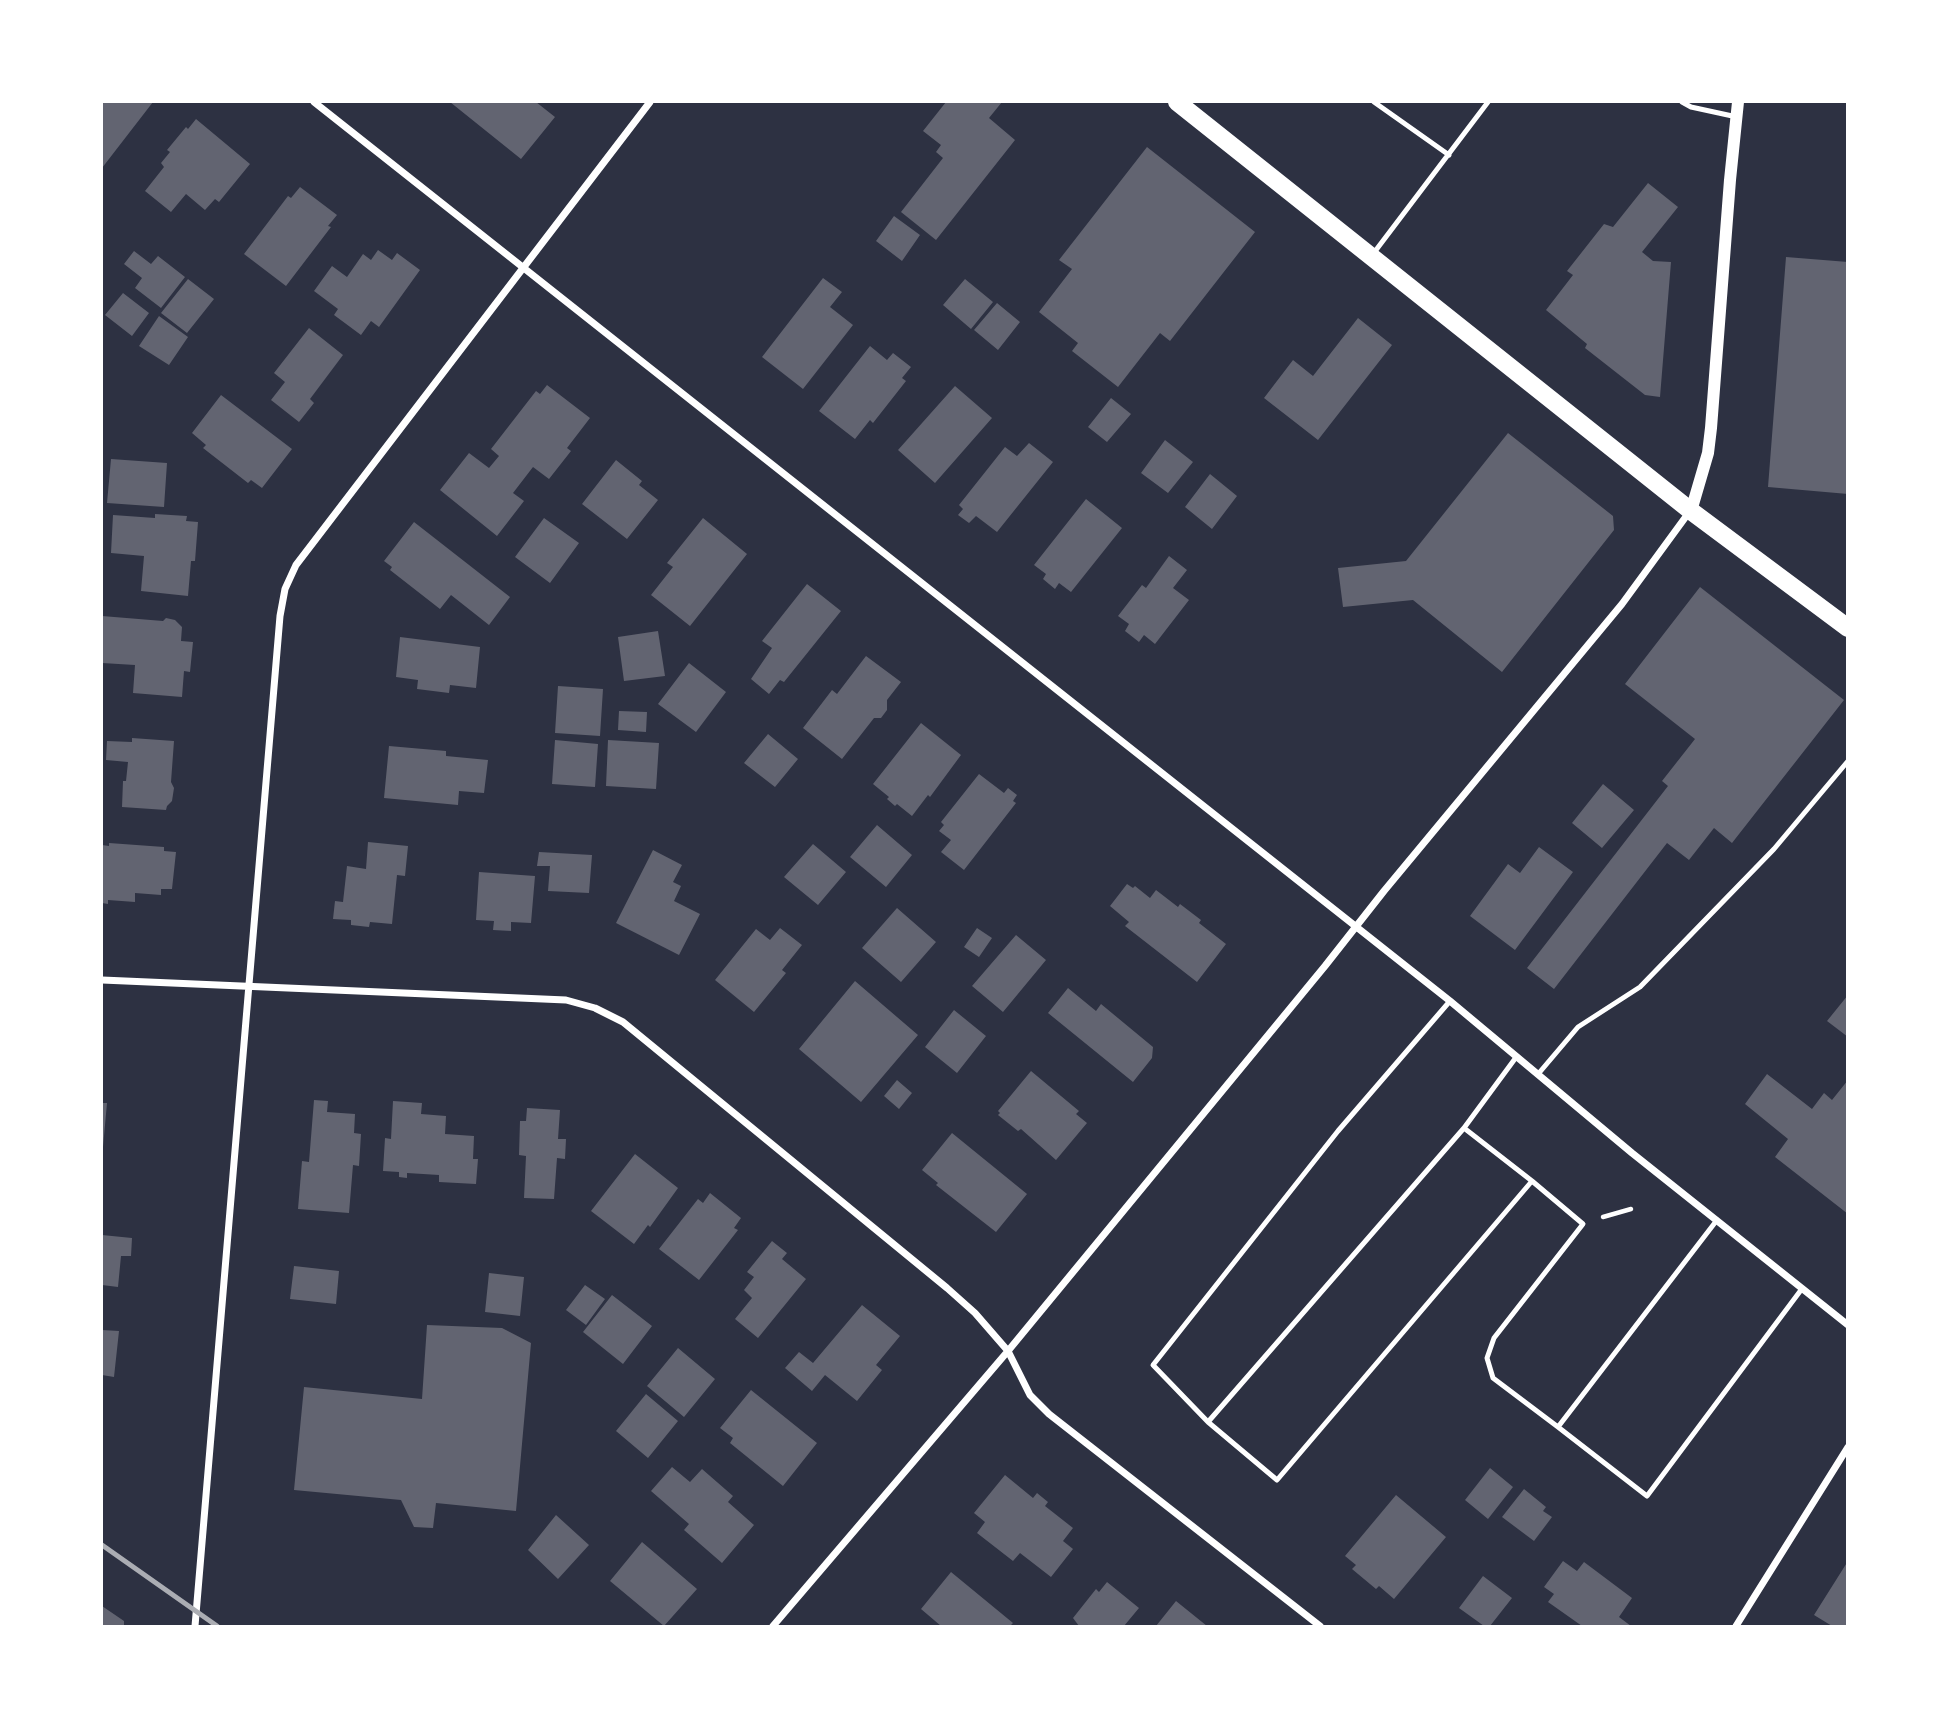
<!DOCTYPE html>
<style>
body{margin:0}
#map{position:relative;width:1949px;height:1728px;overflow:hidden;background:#2d3142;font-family:"Fira Sans Condensed",sans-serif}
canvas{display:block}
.frame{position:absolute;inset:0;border:103px solid #fff;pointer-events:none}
</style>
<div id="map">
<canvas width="1949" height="1728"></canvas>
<div class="frame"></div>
</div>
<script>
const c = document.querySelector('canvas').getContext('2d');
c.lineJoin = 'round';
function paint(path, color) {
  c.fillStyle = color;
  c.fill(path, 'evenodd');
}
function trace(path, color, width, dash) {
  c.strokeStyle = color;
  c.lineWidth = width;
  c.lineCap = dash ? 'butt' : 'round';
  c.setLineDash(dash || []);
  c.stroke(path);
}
const building = new Path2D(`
 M102,102H153L102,168Z
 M450,102H536L555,117L521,159Z
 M946,102H1002L989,118L1015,140L936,240L901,212L943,158L936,152L941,145L923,131Z
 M196,119L250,164L219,202L215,199L205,210L186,194L171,212L145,191L164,167L161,163L170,152L167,150L186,127L188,129Z
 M1147,147L1255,232L1170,341L1160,333L1118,387L1072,351L1078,343L1039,312L1072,269L1059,260Z
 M1648,183L1678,207L1642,252L1653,261L1671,262L1660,397L1645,395L1585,348L1587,344L1546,310L1573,275L1567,271L1604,224L1613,227Z
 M300,187L337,215L328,226L331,227L286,286L244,254L288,196L291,198Z
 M894,216L920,235L902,261L876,241Z
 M378,250L392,260L397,253L420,270L379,327L371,321L361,335L334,315L338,309L314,291L332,266L347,277L363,254L371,260Z
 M134,251L151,264L158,256L185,277L161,308L135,288L142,278L124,264Z
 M1786,257L1848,262V494L1768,487Z
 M823,278L842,292L830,307L853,325L803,389L762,357Z
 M188,279L214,299L187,333L161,313Z
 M965,279L993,302L971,329L943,305Z
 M123,293L149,313L132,336L105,315Z
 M997,303L1020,322L998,350L974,330Z
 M159,316L188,337L169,365L139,346Z
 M1358,318L1392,345L1318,440L1264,398L1293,360L1313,376Z
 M309,328L343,355L310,399L314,403L299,422L271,400L285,382L274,373Z
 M870,346L887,360L893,353L911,367L902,378L906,381L873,423L870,420L855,439L819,411Z
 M547,385L590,418L567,448L571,451L549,479L533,467L513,493L524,501L497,536L440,490L469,453L489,468L499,456L491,449L536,391L540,394Z
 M955,386L992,418L935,483L898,450Z
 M221,395L292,449L262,488L251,480L248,483L203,448L206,445L192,433Z
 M1111,398L1131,414L1107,442L1088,427Z
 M1508,433L1613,516L1614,530L1502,672L1413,600L1343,607L1338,568L1406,561Z
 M1165,440L1193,462L1168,493L1141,473Z
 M1029,443L1053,462L997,532L976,516L969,523L958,515L963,509L959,505L1005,447L1017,456Z
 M111,459L167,463L164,507L107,503Z
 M616,460L642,481L639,485L658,500L627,539L582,504Z
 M1210,474L1237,496L1212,529L1185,507Z
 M1086,499L1122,528L1071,592L1059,583L1055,589L1043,579L1046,574L1034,565Z
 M155,514L187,516L186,521L198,522L195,561H191L188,596L141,591L144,556L111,553L113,515L155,518Z
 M544,518L579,543L550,583L515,557Z
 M703,518L747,554L690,626L651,595L673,567L667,563Z
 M414,522L510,597L489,625L451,595L440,609L390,570L392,567L384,561Z
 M1169,556L1187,570L1173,588L1189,600L1155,644L1144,635L1139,642L1125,631L1129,624L1118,616L1142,585L1146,588Z
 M807,584L841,611L784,682L780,680L769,694L751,679L772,648L762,641Z
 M1700,587L1844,700L1732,843L1714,828L1689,860L1667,843L1554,989L1527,968L1668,786L1662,781L1695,739L1625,684Z
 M102,616L163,621L166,618L175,620L182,627L181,641L193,642L190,672L184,671L182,697L133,693L135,665L102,663Z
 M658,631L665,676L624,681L618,637Z
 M400,637L480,647L476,688L450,685L449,693L417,689L418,680L396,677Z
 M866,656L901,682L887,700V710L881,718H874L842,759L803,728L832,690L837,694Z
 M689,663L726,692L696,732L658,704Z
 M558,686L603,689L600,736L555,733Z
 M619,711L647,712L646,732L618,730Z
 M921,723L961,755L930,797L928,795L912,816L897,804L895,806L887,799L889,797L873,784Z
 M768,734L798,759L775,787L744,763Z
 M132,738L174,741L171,782L174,788L172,801L167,806L166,810L122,807L123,781H126L128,762L106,760L107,741L132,742Z
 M555,740L598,744L595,787L552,784Z
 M608,740L659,743L656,789L606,786Z
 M389,746L446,751V756L488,760L484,793L459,791L458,805L384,798Z
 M979,774L1004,793L1008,788L1017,795L1013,801L1016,803L964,870L941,852L951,840L939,831L944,825L941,822Z
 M1603,784L1634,810L1602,848L1572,823Z
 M877,825L912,855L886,887L850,857Z
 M368,842L408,846L405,876L397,875L392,924L370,922L369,927L351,925V920L333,919L335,901L343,902L347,866L366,869Z
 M109,843L164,847V851L176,852L172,889H161V895L135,893V902L108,900V904L102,903V845L109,846Z
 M813,844L846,872L818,905L784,877Z
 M1539,847L1573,872L1515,950L1470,916L1508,864L1520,873Z
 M653,850L682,865L673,882L681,886L674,901L700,914L679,955L616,923Z
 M539,852L592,855L589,893L548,891L550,866H537Z
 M479,872L535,876L531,923L511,922V931L493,930L494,921L476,920Z
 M1127,884L1133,888L1135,886L1150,898L1156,890L1178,907L1180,904L1201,920L1199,923L1226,944L1197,982L1125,926L1129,922L1110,906Z
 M897,908L936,942L901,982L862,948Z
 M780,928L802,945L782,970L786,973L754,1012L715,980L756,929L770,940Z
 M977,928L992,938L979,957L964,947Z
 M1016,935L1046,960L1003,1012L972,986Z
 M855,981L918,1035L861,1102L799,1049Z
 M1068,988L1096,1011L1101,1004L1153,1047L1152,1058L1133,1082L1048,1013Z
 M1848,995V1037L1827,1021Z
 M954,1010L986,1036L957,1073L925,1047Z
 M1031,1071L1079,1111L1076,1114L1087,1123L1056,1160L1021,1129L1018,1131L998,1115L1000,1113L998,1111Z
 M1767,1074L1812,1109L1824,1093L1832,1100L1848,1080V1214L1775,1157L1788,1139L1745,1104Z
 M897,1080L912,1093L899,1109L884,1096Z
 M314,1100L328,1101L327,1112L355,1114L354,1133L361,1134L359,1166L353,1165L349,1213L298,1209L302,1161L309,1162Z
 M393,1101L422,1103L421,1114L446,1116L445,1134L474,1136L473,1159H478L476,1184L439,1182V1175L407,1173V1178L399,1177V1172L383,1171L385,1138L391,1139Z
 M102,1103H107L103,1147H102Z
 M527,1108L560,1110L558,1139H566L565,1159L557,1158L554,1199L524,1198L526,1156L519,1155L520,1121H526Z
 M952,1133L1027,1194L996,1232L936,1185L938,1183L922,1170Z
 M635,1154L678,1188L650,1227L648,1225L634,1244L591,1211Z
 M710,1193L741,1218L734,1228L738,1230L699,1280L659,1249L698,1199L703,1203Z
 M102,1235L132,1238L131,1256H121L118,1287L102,1285Z
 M772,1241L787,1253L782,1259L806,1279L758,1338L735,1319L752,1298L744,1290L754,1277L747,1272Z
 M294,1266L339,1271L336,1304L290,1299Z
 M489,1273L524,1277L520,1316L485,1312Z
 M585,1285L605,1299L586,1325L566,1310Z
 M612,1295L652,1326L623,1364L583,1332Z
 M862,1305L900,1336L876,1365L882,1370L857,1401L825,1375L812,1391L785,1368L799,1352L813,1363Z
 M427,1325L502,1328L531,1343L516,1511L436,1503L433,1528L414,1527L401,1500L294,1490L304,1387L422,1399Z
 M102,1330L119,1331L114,1377L102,1375Z
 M678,1348L715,1379L684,1417L647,1386Z
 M751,1390L817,1443L783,1486L730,1443L733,1438L720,1428Z
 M646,1394L678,1421L648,1458L616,1431Z
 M672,1467L690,1482L702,1469L733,1496L728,1502L754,1525L722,1563L684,1530L689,1524L651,1491Z
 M1490,1468L1513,1487L1488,1519L1465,1500Z
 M1005,1475L1033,1498L1037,1493L1048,1502L1045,1506L1073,1528L1063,1541L1073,1549L1051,1577L1020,1553L1013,1561L977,1533L985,1522L974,1513Z
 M1524,1489L1546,1507L1543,1511L1552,1517L1534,1541L1502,1517Z
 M1396,1495L1446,1537L1394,1599L1379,1586L1376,1589L1352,1569L1356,1565L1345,1556Z
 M556,1515L589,1545L558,1579L528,1550Z
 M642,1542L697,1589L664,1626L610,1581Z
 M1563,1561L1577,1571L1584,1562L1632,1598L1619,1617L1631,1626H1582L1548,1602L1554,1594L1544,1587Z
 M1848,1561V1626H1832L1814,1615Z
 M951,1572L1013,1623L1010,1626H941L921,1609Z
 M1483,1576L1512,1598L1490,1626H1484L1459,1608Z
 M1107,1582L1139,1608L1124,1626H1079L1073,1618L1096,1589L1099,1592Z
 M1176,1601L1207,1626H1156Z
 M102,1606L124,1621V1626H102Z`);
const path = new Path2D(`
 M1603,1217L1631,1209`);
const service = new Path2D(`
 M1374,102L1449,155
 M1682,102L1691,107L1737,117
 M1373,254L1488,102
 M1450,1001L1338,1131L1153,1365L1208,1422L1464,1128
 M1517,1056L1464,1128L1532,1181L1583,1224L1494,1338L1487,1358L1493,1378L1558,1427
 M1539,1073L1578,1027L1640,987L1774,849L1848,761
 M1717,1220L1558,1427L1647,1496L1801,1290
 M1208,1422L1277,1480L1532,1181`);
const minor = new Path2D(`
 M314,102L1450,1001L1632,1153L1848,1325
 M102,980L566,1000L595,1008L623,1022L947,1288L975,1313L1008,1351L1030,1395L1049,1414L1320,1626
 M195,1626L280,616L285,589L296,565L650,102
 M773,1626L1008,1351L1325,966L1384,891L1622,604L1690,511
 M1736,1626L1848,1447`);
const tertiary = new Path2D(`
 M1691,511L1708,453L1711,428L1730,180L1738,102`);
const primary = new Path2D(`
 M1177,102L1691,511L1848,628`);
const rail = new Path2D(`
 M102,1545L217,1626`);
paint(building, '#626471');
trace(path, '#fff', 4.5);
trace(service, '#fff', 5);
trace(minor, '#fff', 7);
trace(tertiary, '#fff', 12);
trace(primary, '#fff', 18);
trace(rail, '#abadb3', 5);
</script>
